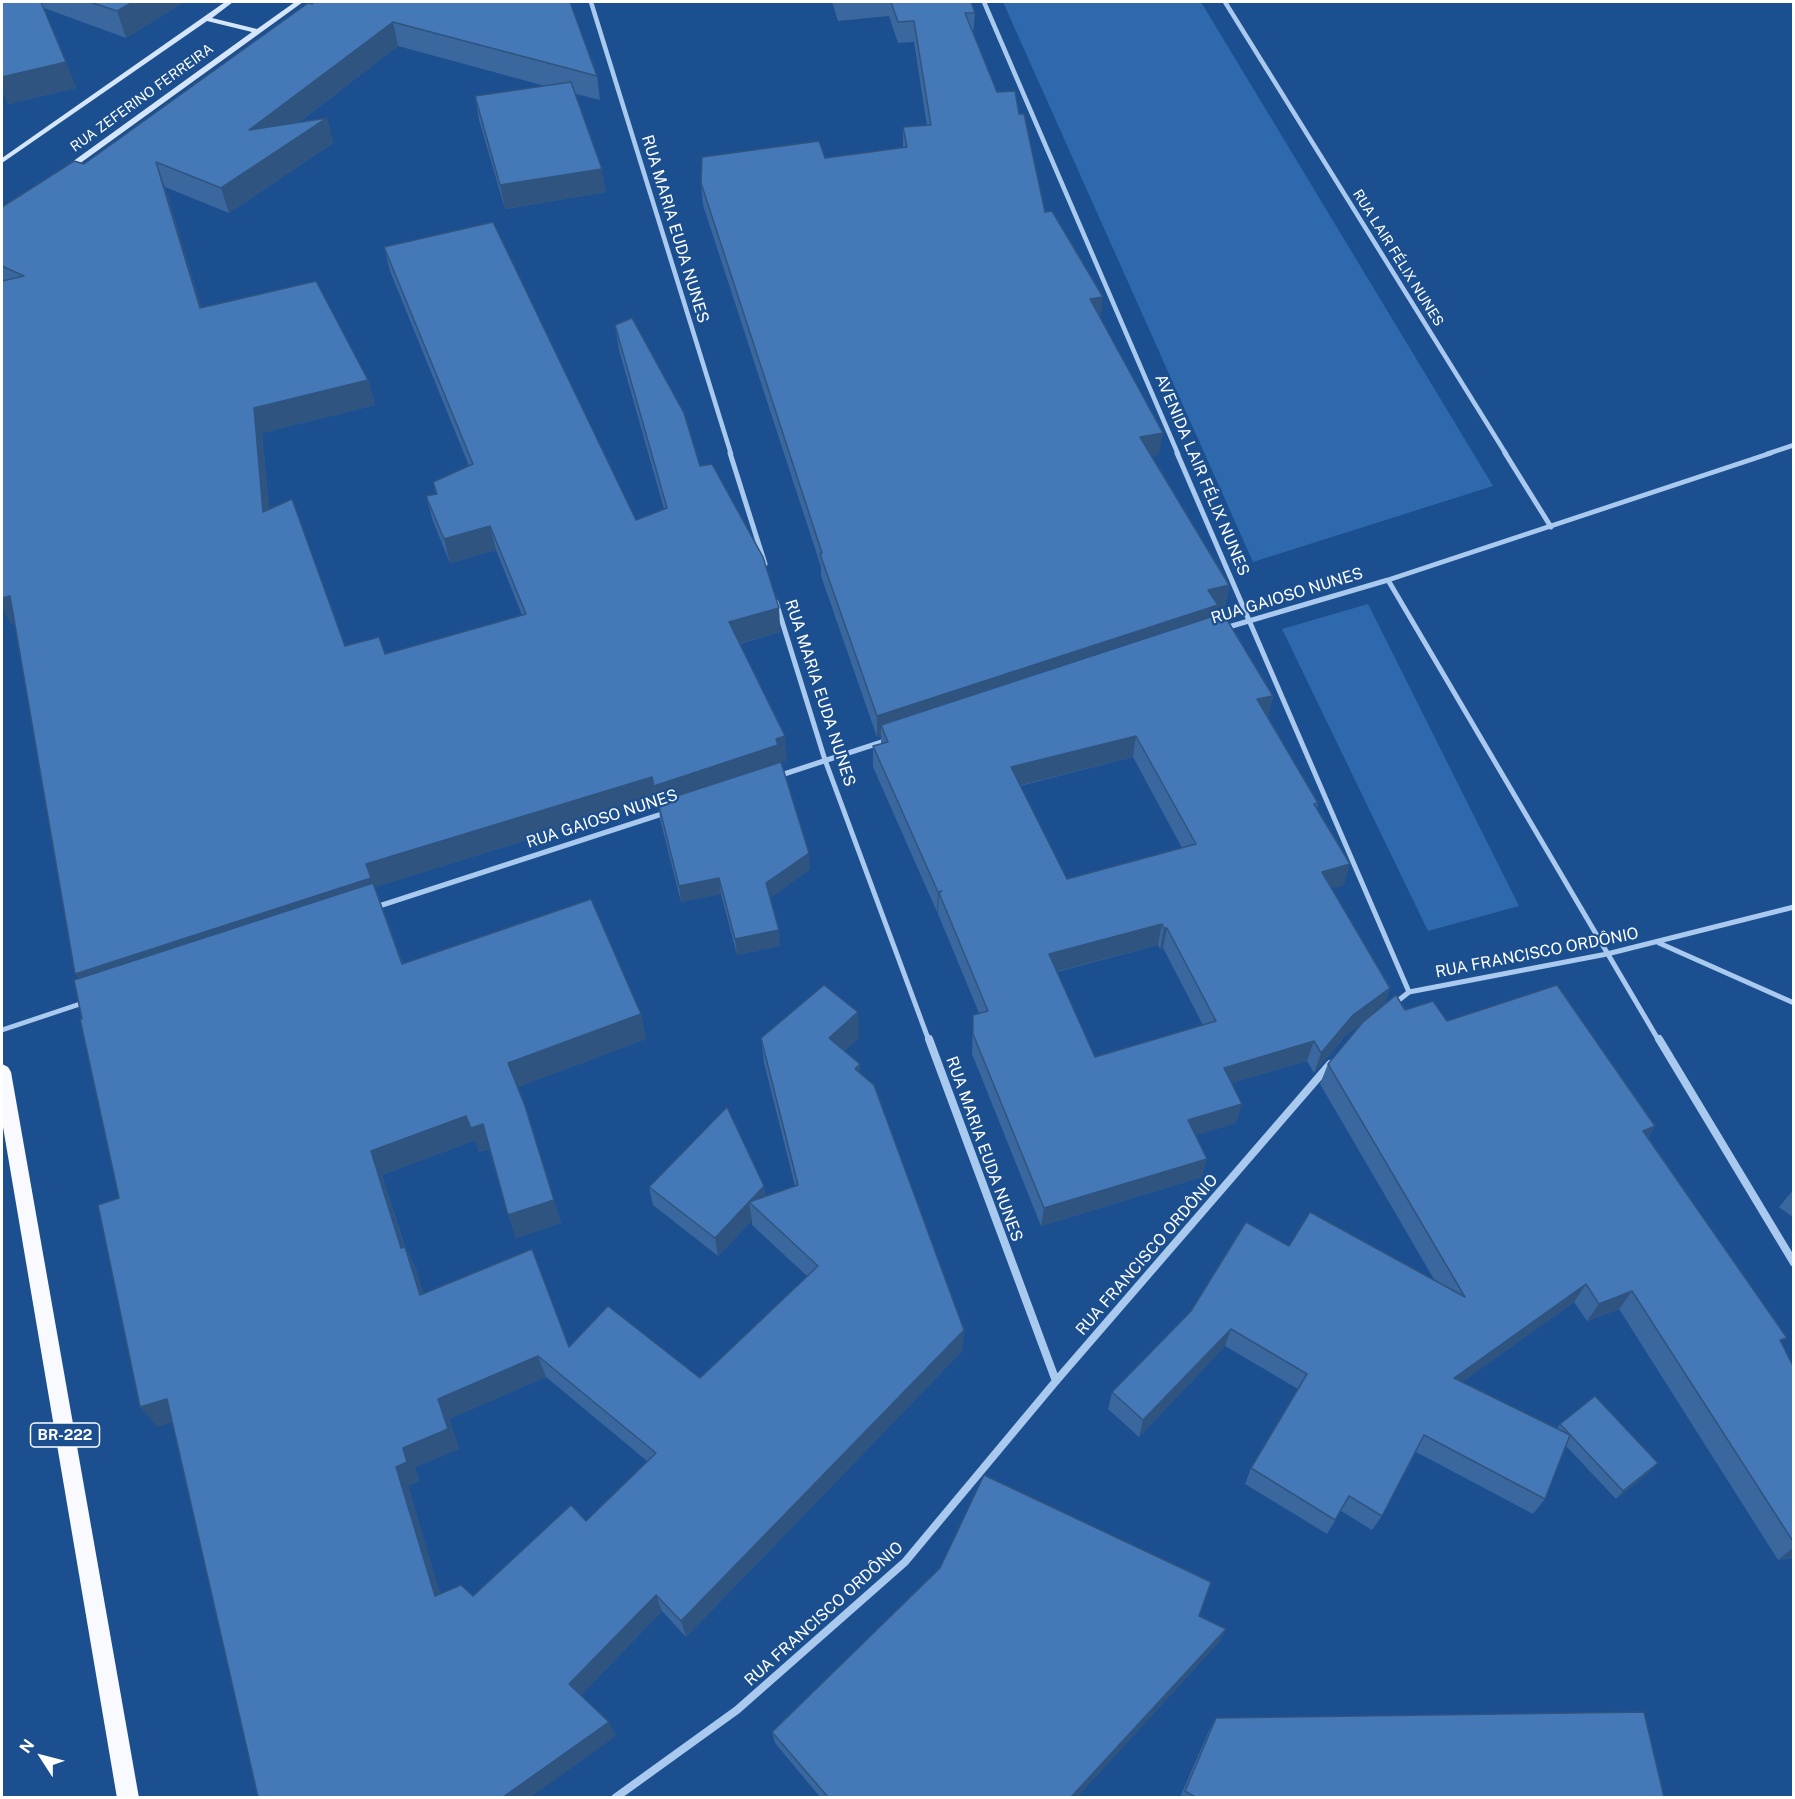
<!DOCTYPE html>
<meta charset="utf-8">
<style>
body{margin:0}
#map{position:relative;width:1795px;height:1799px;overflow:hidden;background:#1b4f8f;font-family:"Public Sans",sans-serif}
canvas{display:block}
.frame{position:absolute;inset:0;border:3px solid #fff;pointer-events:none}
.north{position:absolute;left:12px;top:1727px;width:60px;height:60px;-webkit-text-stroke:4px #1b4f8f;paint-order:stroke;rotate:306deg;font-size:16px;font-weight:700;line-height:24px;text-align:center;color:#fff}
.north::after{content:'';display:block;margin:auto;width:21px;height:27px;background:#fff;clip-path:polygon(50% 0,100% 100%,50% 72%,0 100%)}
</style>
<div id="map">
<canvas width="1795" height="1799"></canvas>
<div class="frame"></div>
<div class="north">N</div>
</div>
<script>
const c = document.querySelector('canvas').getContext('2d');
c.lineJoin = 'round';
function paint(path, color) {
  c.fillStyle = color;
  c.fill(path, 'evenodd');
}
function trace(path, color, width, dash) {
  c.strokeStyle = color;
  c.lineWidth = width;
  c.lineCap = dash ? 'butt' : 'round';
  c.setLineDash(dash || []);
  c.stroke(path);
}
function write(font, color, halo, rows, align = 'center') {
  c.font = font + ' "Public Sans",sans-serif';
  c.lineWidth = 4.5;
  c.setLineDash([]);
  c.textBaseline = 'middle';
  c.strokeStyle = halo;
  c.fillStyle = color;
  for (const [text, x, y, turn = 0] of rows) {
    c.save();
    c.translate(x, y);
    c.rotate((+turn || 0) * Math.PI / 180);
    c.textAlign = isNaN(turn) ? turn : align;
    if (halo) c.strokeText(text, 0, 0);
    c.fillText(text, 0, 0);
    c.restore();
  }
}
const green = new Path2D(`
 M1003,2H1201L1493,486L1253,562Z
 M1368,604L1519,906L1428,931L1282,629Z`);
const minorFar2 = new Path2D(`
 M591,2L731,454
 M984,2L1178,454
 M1225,2L1506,454
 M1767,454L1794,445`);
const minorFar1 = new Path2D(`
 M730,453L765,564
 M1177,453L1409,992
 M1505,453L1551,527
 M1388,580L1659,1041
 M776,602L825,760L929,1041
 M1225,628L1388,580L1771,453
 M778,776L888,740
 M376,907L665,813
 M1659,943L1794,1003
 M1394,1004L1409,992L1607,954L1794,907
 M2,1030L86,1002`);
const minor = new Path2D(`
 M929,1039L1056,1381
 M1659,1039L1794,1263
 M615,1798L737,1710L905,1562L1056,1381L1330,1064`);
const secondary = new Path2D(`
 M225,2H233L212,18L257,29L295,2H303L68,172L61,170L252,32L207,21L2,163V158Z`);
const trunk = new Path2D(`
 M2,1064L8,1067L11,1072L139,1798H117L2,1121Z`);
const wall = new Path2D(`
 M2,2H184L126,38L44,8L76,88L8,104L2,89Z
 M315,2L597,76L600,100L576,94L606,192L505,209L479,120L475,96L545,86L398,46L298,123L327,118L333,143L229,213L165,187L201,307L368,380L375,405L262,433L269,509L345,646L385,654L522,615L496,550L450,563L433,521L426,496L436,494L433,482L469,466L390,271L384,247L636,520L664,509L619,350L615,325L700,466L779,608L780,632L740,644L787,760L781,762L810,869L770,898L780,946L737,955L721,894L681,902L660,819L659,809H658L656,800L375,887L403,964L641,1014L646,1039L518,1087L561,1223L516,1238L489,1149L479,1152L475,1140L382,1175L405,1247L416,1269L423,1293L569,1347L700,1378L807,1276L752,1225V1220L718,1256L653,1205L649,1187L764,1186L765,1196L795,1186L764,1063L761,1038H859L844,1051L860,1073L964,1330L962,1351L686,1637L662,1611L581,1695L616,1736L172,1422L157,1427L119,1198L82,1019L78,979L14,623L11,624L2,606V207L84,164ZM546,1377L647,1461L586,1521L473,1596L440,1594L408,1486L419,1481L415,1467L459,1449L449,1419Z
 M832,2H971L975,13L973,34L997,92L1019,114L1045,212L1101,318L1159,454L1152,456L1229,585L1225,606L1217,608L1216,616L1273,696L1268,717L1318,803L1317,809L1344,885L1331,888L1390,988L1384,1005L1447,1021L1655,1126L1648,1137L1781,1344L1794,1368V1557L1778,1560L1619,1309L1587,1321L1574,1302L1462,1382L1557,1429L1560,1424L1651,1471L1616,1499L1566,1446L1545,1499L1533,1514L1416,1452L1382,1516L1372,1530L1341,1511L1327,1534L1245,1484L1251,1468L1298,1389L1225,1346L1139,1437L1108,1409L1112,1392L1289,1246L1435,1281L1320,1084L1328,1064L1363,1022L1346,1035L1314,1073L1307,1061L1231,1083L1242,1104L1236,1123L1195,1135L1202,1177L1041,1226L972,1054L973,1015L979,1013L938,914V912H937L873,767V746L881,744V736L877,737L821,576V567L703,205L701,183L825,158L903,148V127L927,126L914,42L898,43L889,16L838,21ZM1133,757L1182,848L1067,879L1020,786ZM1158,945L1160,949L1163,948L1203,1025L1095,1057L1057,972Z
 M1794,1189V1218L1779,1207Z
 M1199,1616L1226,1629L1219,1642L1077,1797H820L775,1743L772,1732Z
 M1216,1718L1664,1797H1180L1208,1733Z`);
const shadedWall = new Path2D(`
 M133,2H184L126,38L117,11Z
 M393,22L398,46L256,155L249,130Z
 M66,62L76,88L8,104L2,89V77Z
 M327,118L333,143L229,213L221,188Z
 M156,162L165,187L209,332L200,308Z
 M602,169L606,192L505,209L500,185Z
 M1103,297L1101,319L1090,299Z
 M368,380L375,405L262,433L272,536L263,512L254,408Z
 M1163,433L1159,454L1138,459L1140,437Z
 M490,526L496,550L450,563L444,539Z
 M1229,585L1225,606L1217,608L1214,627L881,725V736L877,737V716L1208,590Z
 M10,596L23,620L11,624L2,606V598Z
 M779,608L780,632L731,646L729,622Z
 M1273,696L1268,717L1257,699Z
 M785,736L787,760L658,802L659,809H658L654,786Z
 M1136,736L1133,757L1009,788L1011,767Z
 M652,777L656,800L375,887L89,996L75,974L366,864Z
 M809,853L810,869L768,900L766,883Z
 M1350,864L1344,885L1316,893L1322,872Z
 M719,878L721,894L681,902L679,886Z
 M942,891L939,893L938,912H937L938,892Z
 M1162,924L1158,945L1046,974L1049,954Z
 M1164,928H1167L1163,948L1160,949Z
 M779,930L780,946L737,955L735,939Z
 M1390,988L1383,1007L1346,1035L1314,1073L1321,1053L1353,1015Z
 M858,1012L859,1038L830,1063L829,1038Z
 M641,1014L646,1039L516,1088L508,1063Z
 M1314,1041L1307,1061L1218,1087L1224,1068Z
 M860,1064L861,1088L855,1069Z
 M1242,1104L1236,1123L1183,1139L1188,1120Z
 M525,1106L561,1223L516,1238L508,1215Z
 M466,1116L483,1124L491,1148L479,1152L475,1140L382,1175L412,1271L401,1248L371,1151Z
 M1655,1126L1642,1145L1643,1131Z
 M1207,1159L1202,1177L1041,1226L1044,1208Z
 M764,1186L766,1205L749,1202L752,1220L718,1256L715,1238Z
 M405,1247L416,1269L431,1316L420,1295Z
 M1586,1284L1574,1302L1444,1395L1454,1378Z
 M1632,1291L1619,1309L1587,1321L1599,1304Z
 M1231,1329L1225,1346L1139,1437L1143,1420Z
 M964,1330L962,1351L686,1637L681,1621Z
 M538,1356L546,1377L449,1419L459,1449L415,1467L419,1481L408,1486L446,1613L435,1596L396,1467L403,1448L438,1399Z
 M167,1399L183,1419L157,1427L140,1407Z
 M1658,1463L1651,1471L1616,1499L1623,1491Z
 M1794,1547V1556L1778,1560Z
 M656,1595L662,1611L577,1699L569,1684Z
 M1226,1629L1219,1642L1077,1797H1071Z
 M609,1722L616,1736L531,1797H503Z`);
const building = new Path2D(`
 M2,2H41L66,62L2,77Z
 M90,2H133L117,11Z
 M315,2H570L597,76L393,22L249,130L327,118L221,188L156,162L200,308L316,281L368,380L254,408L263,512L292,499L345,646L379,637L385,654L526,614L490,526L444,539L426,496L437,494L433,482L473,464L384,247L493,222L636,520L667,508L615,325L632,318L684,413L700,466L712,464L763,557L779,608L729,622L785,736L776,739L778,745L654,786L652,777L366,864L371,878L75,974L10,596L2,598V281L24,276L2,266V207L74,161L84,164L308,3L312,4Z
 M891,2H971L975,13H965L997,92L1015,91L1019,114H1024L1045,212L1052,211L1103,297L1090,299L1163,433L1140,437L1229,585L1208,590L1218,605L877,716L820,554L822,553L701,183L702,157L819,141L825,158L907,147L903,127L931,125L914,21L898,22Z
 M571,82L602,169L500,185L475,96Z
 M1223,613L1273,696L1257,699L1318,803L1314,804L1350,864L1322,872L1390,988L1353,1015L1321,1053L1314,1041L1224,1068L1242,1104L1188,1120L1207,1159L1044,1208L973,1034V1015L988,1011L939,893L942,891L938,892L873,746L888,742L881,725ZM1136,736L1196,844L1067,879L1011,767ZM1162,924L1164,928H1167L1216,1021L1095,1057L1049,954Z
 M781,762L809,853L766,883L779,930L735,939L719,878L679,886L658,802Z
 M373,883L402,964L591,899L641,1014L508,1063L525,1106L554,1200L508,1215L483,1124L471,1128L466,1116L371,1151L401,1248L405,1247L420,1295L532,1249L569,1347L608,1306L700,1378L818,1266L749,1202L798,1185L761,1038L824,985L858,1012L829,1038L860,1064L855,1069L874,1085L964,1330L681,1621L656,1595L569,1684L609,1722L503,1797H258L167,1399L140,1407L98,1205L119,1198L80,1019H82L74,980ZM538,1356L656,1453L586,1521L571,1505L473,1596L461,1585L435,1596L396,1467L407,1462L403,1448L448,1429L438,1399Z
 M1557,985L1655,1126L1643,1131L1787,1338L1780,1340L1794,1368V1543L1632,1291L1599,1304L1586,1284L1454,1378L1570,1435L1545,1499L1424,1435L1382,1516L1349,1496L1335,1520L1251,1468L1307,1374L1231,1329L1143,1420L1112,1392L1191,1311L1246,1222L1289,1246L1310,1212L1465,1297L1328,1064L1363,1022L1396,995L1405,1010L1433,1001L1447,1021Z
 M727,1107L764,1186L715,1238L649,1187Z
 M1595,1396L1658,1463L1623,1491L1560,1424Z
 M984,1475L1211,1582L1199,1616L1226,1629L1071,1797H828L772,1732L940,1568Z
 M1644,1712L1664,1797H1195L1185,1791L1216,1718Z`);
const farStreetnames = [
 ["RUA ZEFERINO FERREIRA",142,98,-36],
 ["RUA LAIR FÉLIX NUNES",1398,258,58]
];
const shields = [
 [65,1435,69]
];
const shieldNames = [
 ["BR-222",65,1435]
];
const streetNames = [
 ["RUA MARIA EUDA NUNES",675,229,73],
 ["AVENIDA LAIR FÉLIX NUNES",1202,475,67],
 ["RUA GAIOSO NUNES",1287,596,-17],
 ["RUA MARIA EUDA NUNES",820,693,72],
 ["RUA GAIOSO NUNES",602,819,-18],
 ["RUA FRANCISCO ORDÔNIO",1537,953,-11],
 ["RUA MARIA EUDA NUNES",984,1149,70],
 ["RUA FRANCISCO ORDÔNIO",1147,1255,-49],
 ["RUA FRANCISCO ORDÔNIO",824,1614,-42]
];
paint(green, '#2e69ad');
trace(minorFar2, '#a9c9ee', 4.5);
trace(minorFar1, '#a9c9ee', 5);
trace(minor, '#a9c9ee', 8);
paint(secondary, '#d6e6fa');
paint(trunk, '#f8faff');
paint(wall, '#3a679d');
paint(shadedWall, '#305480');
paint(building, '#4478b7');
trace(building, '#305480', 1.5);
write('14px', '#fff', '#1b4f8f', farStreetnames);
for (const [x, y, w] of shields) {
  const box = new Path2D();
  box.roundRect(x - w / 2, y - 12, w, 24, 4.5);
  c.fillStyle = '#1b4f8f';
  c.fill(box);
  trace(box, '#fff', 1.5);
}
write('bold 15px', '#fff', null, shieldNames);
write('16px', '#fff', '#1b4f8f', streetNames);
</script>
